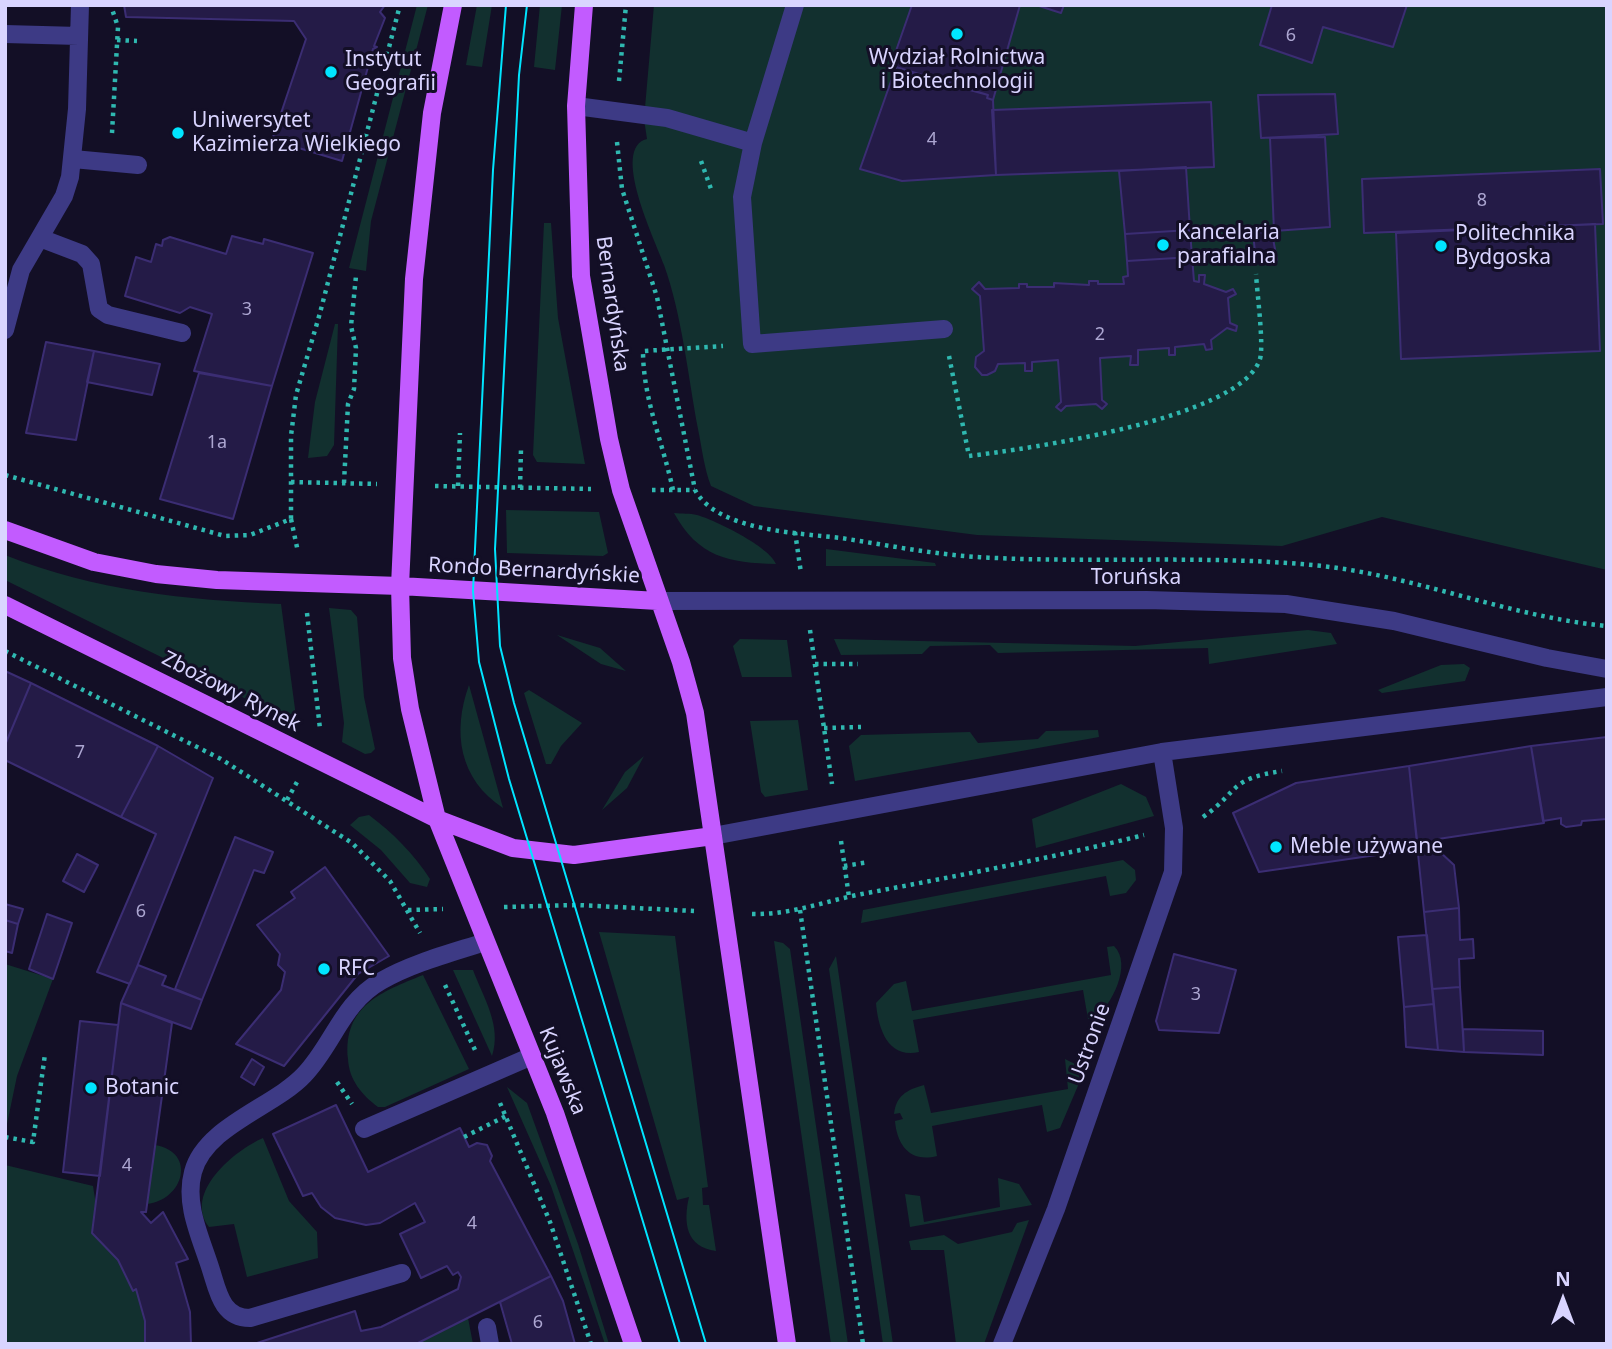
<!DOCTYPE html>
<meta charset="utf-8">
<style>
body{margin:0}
#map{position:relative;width:1612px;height:1349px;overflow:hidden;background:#130f26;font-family:"Noto Sans",sans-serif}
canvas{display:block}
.frame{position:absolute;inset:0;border:7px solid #d9d4ff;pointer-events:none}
.north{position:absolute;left:1528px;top:1265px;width:70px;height:70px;-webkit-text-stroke:5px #130f26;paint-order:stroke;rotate:0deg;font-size:19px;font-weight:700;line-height:28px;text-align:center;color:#d9d4ff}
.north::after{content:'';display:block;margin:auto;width:24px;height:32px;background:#d9d4ff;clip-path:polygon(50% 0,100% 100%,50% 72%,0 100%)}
</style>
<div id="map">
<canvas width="1612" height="1349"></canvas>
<div class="frame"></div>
<div class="north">N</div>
</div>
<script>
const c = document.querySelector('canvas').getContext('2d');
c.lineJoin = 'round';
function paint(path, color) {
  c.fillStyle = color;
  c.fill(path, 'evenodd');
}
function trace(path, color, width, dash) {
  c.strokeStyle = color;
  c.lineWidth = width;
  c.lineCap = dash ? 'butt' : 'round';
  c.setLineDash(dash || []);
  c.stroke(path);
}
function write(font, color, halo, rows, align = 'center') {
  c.font = font + ' "Noto Sans",sans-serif';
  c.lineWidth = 6;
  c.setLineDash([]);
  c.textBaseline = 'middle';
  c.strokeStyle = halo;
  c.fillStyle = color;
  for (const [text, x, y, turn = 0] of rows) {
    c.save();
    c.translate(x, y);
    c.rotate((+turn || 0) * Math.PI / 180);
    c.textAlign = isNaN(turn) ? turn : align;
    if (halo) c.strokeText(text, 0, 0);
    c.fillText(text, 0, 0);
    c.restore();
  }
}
const green = new Path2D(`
 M417,5H428L371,221L366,271L349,268Z
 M477,5H492L482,67L466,65Z
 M540,5H562L555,70L534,67Z
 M654,5H1607V570L1382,517L1282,546L977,535L754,506L711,486C704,468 702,448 698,429C688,376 682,315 664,265C655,240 610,148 647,139L644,119Z
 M544,223H551L558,318L585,464L537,462L533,455Z
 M335,324H338L334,445L327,456L308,458L315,402Z
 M506,510L599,512L608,553L603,556L507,553Z
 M674,513C682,514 690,513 697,515C715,520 770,547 776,564C729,563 698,557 674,513Z
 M826,549L935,563L936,566H826Z
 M5,555C95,591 186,600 281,604L297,724L5,580Z
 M329,608L351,610L357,617L364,697L375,749L371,753L365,754L342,742L344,723Z
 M1308,630L1331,633L1337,644L1209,664L1208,648L998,653L990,645L930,646L922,654L841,655L834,639L1135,646Z
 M557,635L600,648L626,671L601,664Z
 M740,639L787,640L792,677H742L733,646Z
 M1464,664L1470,668L1465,681L1382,693L1378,690L1441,665Z
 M469,685L503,808C459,779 452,732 469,685Z
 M529,690L582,723L561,746L551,764H546L524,693Z
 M798,720L808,790L765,797L761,792L750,721Z
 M1098,730L1099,737L855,781L849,746L861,735L970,732L978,743L1038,739L1046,731Z
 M644,756L627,788L602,810L625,772Z
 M1121,784L1146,797L1154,816L1036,848L1032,819Z
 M369,815C393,833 414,854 430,879L427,887L410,883L381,850L350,825L359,817Z
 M1123,860L1135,870L1136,880L1126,893L1110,896L1106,876L861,923L863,910Z
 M599,932L675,936L708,1187L702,1188L703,1205H709L716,1251C686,1247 683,1223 689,1197L677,1200Z
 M774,941L783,943L790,949L848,1344H831Z
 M1114,946C1133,965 1111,1005 1095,1019H1088L1083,990L913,1020L919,1052C887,1059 878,1027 876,1003L894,984L906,981L912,1011L1111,975L1107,947Z
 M836,956L893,1344H883L829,969Z
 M5,964L53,979L17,1076L7,1124Z
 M453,970H473C484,999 502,1026 492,1056Z
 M423,975L469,1069L385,1107H378C362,1095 349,1080 348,1059C343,1006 381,992 423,975Z
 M1065,1059L1077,1065L1080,1081L1060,1128L1047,1132L1042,1105L932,1126L937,1156C910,1163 897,1145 895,1121L903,1119L900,1113L894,1114C896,1096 906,1090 924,1085L931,1113L1068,1089Z
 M507,1087L527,1103L578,1244L609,1344H605L551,1186Z
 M263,1138L289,1201L317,1232L318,1258L247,1277L234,1224L209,1227C183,1193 235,1150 263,1138Z
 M155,1145C197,1152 184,1200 147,1204Z
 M5,1165L93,1186L96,1205L92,1233L118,1260L133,1291L136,1289L145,1321V1344H5Z
 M998,1178L1019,1184L1032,1205L910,1227L905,1194L920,1196L924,1222L1000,1207Z
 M1029,1220L984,1344H956L944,1250H911L909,1241L944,1235L958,1244L1012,1232L1017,1223Z
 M468,1318L473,1344H416Z`);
const building = new Path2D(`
 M124,5H385L380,12L385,18L374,46L377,47L373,49L342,161L272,140L306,39L294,21L126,17Z
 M912,5H1020L993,100L987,98L988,95L890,68Z
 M1036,5H1064L1061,13Z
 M1272,5H1407L1393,47L1323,27L1312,63L1260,45Z
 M896,67L988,95L987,98L993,100L996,175L902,181L860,169Z
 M1335,94L1338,134L1261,138L1258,95Z
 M1211,102L1214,167L996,175L992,110Z
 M1325,137L1330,227L1274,231L1270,138Z
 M1186,167L1190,230L1125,234L1119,171Z
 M1600,169L1603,224L1364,233L1362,179Z
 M1595,224L1600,351L1401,359L1396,233Z
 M1190,230L1192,257L1127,261L1125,234Z
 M1253,233H1272L1277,260L1256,261Z
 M232,236L263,244L264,239L313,253L272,386L194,371L212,314L190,307L180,313L125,296L136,257L151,262L156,244L162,246L163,240L170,237L226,254Z
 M1192,257L1194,281L1199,282V275H1205L1204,284L1226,292L1233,289L1236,294L1228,298L1230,323L1237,326L1236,331L1227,328L1211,340L1212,349L1206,350L1204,344L1175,347V355H1169V348L1138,350V365H1130L1131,356L1100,358L1102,400L1107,404L1102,409L1096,404L1066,406L1061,411L1056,407L1061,402L1058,360L1032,362V371H1025V363L998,364L995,371L987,375H982L975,367L976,357L984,351L980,296L972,289L979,282L985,289L1019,288V284H1027V287H1054V283L1089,285V281H1098V284H1124L1123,277L1128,276L1127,261Z
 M46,342L94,351L76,440L26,433Z
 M94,351L160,364L152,395L87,382Z
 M199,373L272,386L233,519L160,499Z
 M5,671L31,683L5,745Z
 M31,683L158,746L121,817L5,760V745Z
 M1607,737V819L1582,821L1581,825L1566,827L1561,824V818L1543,821L1531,746Z
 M158,746L213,778L130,984L97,972L156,834L121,817Z
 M1531,746L1544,823L1438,839L1440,852L1454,865L1459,908L1424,912L1409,766Z
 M1409,766L1418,849L1259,872L1233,813L1296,783Z
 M235,837L273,852L264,873L254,870L202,1000L175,989Z
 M77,854L98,865L84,892L63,881Z
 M325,867L389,956L358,974L284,1066L236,1044L281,990L285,972L278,965L280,954L257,925L295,898L291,892Z
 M5,904L23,909L18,924L5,920Z
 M1459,908L1460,940L1473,939L1474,958L1459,959L1460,987L1432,989L1424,912Z
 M47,914L72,923L53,979L29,969Z
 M5,920L18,924L12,953L5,951Z
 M1427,935L1434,1004L1404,1007L1398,937Z
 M1174,954L1236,970L1219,1033L1159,1030L1156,1021Z
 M138,965L166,976L162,985L202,1000L191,1029L121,1003Z
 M1460,987L1464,1052L1438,1050L1432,989Z
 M121,1003L172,1023L146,1212H141L151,1223L163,1212L188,1259L176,1263L190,1312L191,1344H145V1321L136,1289L133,1291L118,1260L92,1233Z
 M1434,1004L1438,1050L1406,1047L1404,1007Z
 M80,1021L118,1025L100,1176L63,1172Z
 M1463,1029L1543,1031V1055L1464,1052Z
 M252,1059L264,1067L254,1085L241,1077Z
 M336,1105L368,1172L460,1128L469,1147L477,1143L487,1145L492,1156L490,1161L551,1276L416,1344H254L355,1311L361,1331L381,1327L458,1289L461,1277L458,1272L453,1275L447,1266L421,1278L400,1234L425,1222L415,1203L380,1223L366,1225L335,1218L321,1207L312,1193L303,1196L273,1134Z
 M551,1276L563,1301L575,1344H512L500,1302Z`);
const path = new Path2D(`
 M117,40L137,41
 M619,81L626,5
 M112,133L118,27L112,9
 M617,142L622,189L657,297L695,490C717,531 799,533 841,538C886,545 932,554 977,557C1092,564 1208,554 1322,566C1419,577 1510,617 1607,626
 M701,161L711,189
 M949,356L969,456C1026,449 1241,419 1260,359C1264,345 1257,292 1256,274
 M5,475L225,536L250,535L291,519V436L296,395L320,313L400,5
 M291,482L377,484
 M344,483L348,404L354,389L356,348L351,326L356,276
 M435,486L591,489
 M458,486L460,433
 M520,488L521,449
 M652,490H695
 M673,490C663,443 643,399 643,351L723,346
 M291,519L298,552
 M795,532L801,573
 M307,613L320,729
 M810,630L832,784
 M5,651L221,759L352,843L390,881L420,933
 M815,664H858
 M824,728L861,727
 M287,800L297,782
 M1203,817C1241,790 1228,779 1282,771
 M841,841L849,897
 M844,866L869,862
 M504,907L577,905L694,911
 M408,910L443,909
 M800,910L863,1344
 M752,914C791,915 825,901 862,894C957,876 1051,858 1144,835
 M445,985L475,1050
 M337,1082L352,1104
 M500,1103L550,1222L591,1344
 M5,1137L33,1142L45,1054
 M464,1137L506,1116`);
const minor = new Path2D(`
 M795,5L753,143L742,197L752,344L944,329
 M5,34L79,36
 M576,106L667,118L753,143
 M73,159L138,165
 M40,238L82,254L91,264L99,309L108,315L182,333
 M5,330L21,270L64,196L70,177L77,109L80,5
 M658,601L1147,600L1286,604L1394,621L1547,658L1607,669
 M713,836L1162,752L1607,697
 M364,1129L532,1056
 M402,1273L250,1318C222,1318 218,1292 211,1270C201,1238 184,1205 193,1172C205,1126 274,1107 304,1075C333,1045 342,1003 381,981C412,963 451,953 485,942
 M487,1327L490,1344
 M1002,1344L1056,1209L1173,872L1174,828L1162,752`);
const major = new Path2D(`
 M453,5L432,113L414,279L400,586L402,658L410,709L437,819L555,1113L633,1344
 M584,5L576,106L581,276L609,439L621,490L681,662L695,713L787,1344
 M5,530L94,562L156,574L217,580L400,586L658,601
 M5,605L437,819L513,848L574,855L713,836`);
const tram = new Path2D(`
 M506,5L493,170L478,486L473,591L479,662L509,779L680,1344
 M527,5L519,75L495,549L500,646L514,703L706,1344`);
const markers = [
 [957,34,7,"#00e5ff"],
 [331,72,7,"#00e5ff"],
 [178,133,7,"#00e5ff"],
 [1163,245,7,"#00e5ff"],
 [1441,246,7,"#00e5ff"],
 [1276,847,7,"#00e5ff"],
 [324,969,7,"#00e5ff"],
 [91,1088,7,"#00e5ff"]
];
const numberNames = [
 ["6",1291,36],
 ["4",932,140],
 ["8",1482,201],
 ["3",247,310],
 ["2",1100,335],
 ["1a",217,443],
 ["7",80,753],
 ["6",141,912],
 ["3",1196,995],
 ["4",127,1166],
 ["4",472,1224],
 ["6",538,1323]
];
const poiNames = [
 ["Wydział Rolnictwa",957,58,"center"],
 ["i Biotechnologii",957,82,"center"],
 ["Instytut",345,60],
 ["Geografii",345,84],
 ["Uniwersytet",192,121],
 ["Kazimierza Wielkiego",192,145],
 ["Kancelaria",1177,233],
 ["parafialna",1177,257],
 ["Politechnika",1455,234],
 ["Bydgoska",1455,258],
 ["Meble używane",1290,847],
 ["RFC",338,969],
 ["Botanic",105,1088]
];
const streetNames = [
 ["Bernardyńska",612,304,82],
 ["Rondo Bernardyńskie",534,571,3],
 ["Toruńska",1136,578],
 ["Zbożowy Rynek",231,692,27],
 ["Ustronie",1090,1044,-70],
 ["Kujawska",562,1071,68]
];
paint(green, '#12302f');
paint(building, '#241b47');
trace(building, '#3b2d73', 2);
trace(path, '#2fb8b0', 4.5, [3.5, 5]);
trace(minor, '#3d3a85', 18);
trace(major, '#c25bff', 18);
trace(tram, '#00e5ff', 2);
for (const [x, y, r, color] of markers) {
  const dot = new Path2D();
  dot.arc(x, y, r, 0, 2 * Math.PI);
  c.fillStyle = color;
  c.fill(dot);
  trace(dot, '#130f26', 2.5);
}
write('18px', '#aca6d1', null, numberNames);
write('21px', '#d9d4ff', '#130f26', poiNames, 'left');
write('21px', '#d9d4ff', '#130f26', streetNames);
</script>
